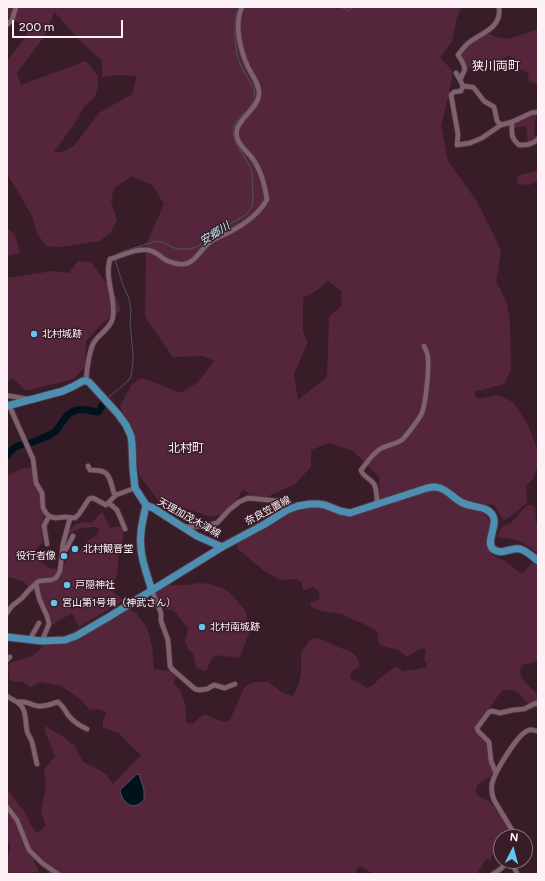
<!DOCTYPE html>
<meta charset="utf-8">
<style>
body{margin:0}
#map{position:relative;width:545px;height:881px;overflow:hidden;background:#381d29;font-family:Figtree,sans-serif}
canvas{display:block}
.frame{position:absolute;inset:0;border:8px solid #fdf1f5;pointer-events:none}
.north{position:absolute;left:493px;top:829px;width:40px;height:40px;box-sizing:border-box;background:#381d29;border:1px solid #87727b;border-radius:50%;rotate:6deg;font-size:11px;font-weight:700;line-height:16px;text-align:center;color:#fdf1f5}
.north::after{content:'';display:block;margin:auto;width:14px;height:18px;background:#65c5ef;clip-path:polygon(50% 0,100% 100%,50% 72%,0 100%)}
.scale{position:absolute;left:12px;top:20px;width:111px;height:18px;box-sizing:border-box;border:2px solid #fdf1f5;border-top:0;padding-left:5px;font-size:12px;line-height:14px;white-space:nowrap;color:#fdf1f5;-webkit-text-stroke:3px #381d29;paint-order:stroke}
</style>
<div id="map">
<canvas width="545" height="881"></canvas>
<div class="frame"></div>
<div class="north">N</div>
<div class="scale">200 m</div>
</div>
<script>
const c = document.querySelector('canvas').getContext('2d');
c.lineJoin = 'round';
function paint(path, color) {
  c.fillStyle = color;
  c.fill(path, 'evenodd');
}
function trace(path, color, width, dash) {
  c.strokeStyle = color;
  c.lineWidth = width;
  c.lineCap = dash ? 'butt' : 'round';
  c.setLineDash(dash || []);
  c.stroke(path);
}
function write(font, color, halo, rows, align = 'center') {
  c.font = font + ' Figtree,"Noto Sans JP",sans-serif';
  c.lineWidth = 3;
  c.setLineDash([]);
  c.textBaseline = 'middle';
  c.strokeStyle = halo;
  c.fillStyle = color;
  for (const [text, x, y, turn = 0] of rows) {
    c.save();
    c.translate(x, y);
    c.rotate((+turn || 0) * Math.PI / 180);
    c.textAlign = isNaN(turn) ? turn : align;
    if (halo) c.strokeText(text, 0, 0);
    c.fillText(text, 0, 0);
    c.restore();
  }
}
const green = new Path2D(`
 M7,7H462L457,17L452,41L440,58L452,70V80L441,126L448,161L476,200L495,237L501,252L496,281L507,303L510,323L511,370L504,384L474,392L477,399L498,395L513,402L527,423L537,448V468L533,479L526,486L527,503L504,521L494,505L468,502L460,497L440,484H433L380,499L379,477L353,451L329,443L311,450V467L295,484L258,501L243,489L229,512L211,517L157,499L139,475L133,432L120,406L132,384L142,378L181,393L198,382L214,361L203,356L173,357L145,317L146,259L145,247L164,204L152,185L132,176L114,188L111,201L117,220L111,232L100,241L61,247L46,246L36,232L33,218L20,195L7,174V61L25,38L28,27C21,25 17,21 10,18L7,22ZM54,12L60,18L77,38L102,61V77L119,75L137,76L132,94L99,113L74,146L62,152H54L72,127L84,107L94,98L98,88V76L86,61L21,85L17,73L46,34ZM328,281L341,291L342,305L329,317L327,377L298,400L294,374L308,342L303,331V298L316,291Z
 M536,30H538V84L531,82L529,81L528,73C520,69 518,69 517,61L510,56H507L494,64L479,69H471L466,65L462,55L463,50L470,45L475,38L482,34H491L496,37L508,39Z
 M536,115L534,136H538V144L529,146C527,142 527,131 526,126L513,128L514,123L523,118Z
 M538,171V180L530,185L518,184C515,181 517,178 519,175Z
 M7,227L15,235L20,253L7,256Z
 M78,261L91,262L116,297L121,310L102,324L86,341L85,367L73,379L26,391L13,378L7,382V278L53,271L69,273Z
 M30,467L32,468L41,495L44,517L41,530L43,542C34,550 32,554 42,563C44,565 47,567 50,568C54,569 59,568 63,568L67,557L70,552H79L86,542L98,534L99,528C92,525 76,529 70,534L68,533C75,522 79,522 91,523L102,512L110,528C113,527 117,526 120,527C128,531 119,551 118,557C118,563 118,568 117,573C116,578 112,588 114,592C116,595 121,598 124,600L79,627L72,613L51,625L48,609L24,582L10,577L7,578V476L24,468Z
 M431,488L442,491L483,512L489,520V531L487,536L488,547L492,555L505,561L520,573L525,571L532,562L538,567V659C534,665 528,662 522,665C515,677 531,687 538,695V702C535,702 531,704 528,703C526,702 524,700 523,698C516,690 513,689 503,690C498,695 495,700 491,706C485,714 479,720 475,730L487,743L493,772L490,777L478,784L476,789L477,795L490,802L495,808L510,830L509,837H501V845L498,846L490,860L486,859L477,874H374L360,866L356,870L357,874H50L42,866L41,860H33L39,871L32,873V874H7C7,864 8,855 11,846L7,840V791H9L19,805L23,809L32,827L37,833L39,832L45,826V824L41,811L46,786L44,770L55,756L45,732V726L64,737L68,741L74,745L83,762L94,767L107,775L113,784L141,755L130,745L120,734L103,727V721L106,713C102,708 95,709 90,710L81,700L61,686L40,682L33,686L30,687L23,682L12,681L9,679L8,665C15,659 22,660 30,657C36,654 41,648 46,644L64,645L76,639L127,609L136,613L147,628L152,646L154,669L170,671L176,677L173,683L181,691L186,708V722L193,724C196,721 199,717 203,715C210,713 219,725 230,720L244,688L248,684L256,682H269L283,693L293,696L299,683L301,674V653L310,640L312,639L317,638L326,641L335,646L352,652L356,656L360,665L359,667L352,671C348,681 352,679 359,683C362,684 364,687 367,688L372,686L380,678L394,668C398,666 400,669 403,671L419,669L427,667V664L425,662L424,659L426,651L425,649C419,647 412,654 407,657L398,650L381,646L377,640L379,634L375,630L364,624L347,617L343,614L322,611L311,607L310,604L312,602L320,599C319,593 318,589 313,587L306,590H303L302,587V582L296,579L280,580L263,570L239,550L237,547L238,542L281,517L298,509L317,507L344,515Z
 M529,505H532L535,508L536,516L535,521L538,525L537,536L538,539V555C526,541 515,539 497,537L502,527L511,523L526,506Z
 M198,583L210,584L225,589L230,593L245,610L250,631L240,656L238,658L215,655L210,662L207,670L204,671L196,667L193,653L188,649L185,641L188,628L175,612C173,610 171,610 168,610C161,608 159,600 155,594L167,585H187Z`);
const water = new Path2D(`
 M139,774L144,790V799C143,801 141,803 139,804C130,810 121,799 120,790L136,775Z`);
const stream = new Path2D(`
 M340,7L348,10L355,7
 M115,256V255L121,252L156,241L165,243L172,247L177,249H190L198,246L223,228L247,214L252,207L253,197L252,175L250,166L235,142L233,132L235,124L239,118L248,109L255,99L254,89L242,68L237,56L235,37V18L239,7
 M109,397L128,381L131,376L133,362V354L130,323L131,310L129,299L122,282L115,259`);
const river = new Path2D(`
 M7,456C15,443 21,446 33,442C40,439 47,437 53,433C62,428 62,414 77,410C83,408 92,411 98,412L104,403`);
const street = new Path2D(`
 M499,7C502,27 484,32 471,41C465,45 462,50 458,55L462,61L465,69L460,80L463,86L472,87L474,88L484,101L494,107L495,111L497,121L501,125
 M7,25L12,20L16,7
 M456,73L460,80
 M463,86L461,91L454,92L451,95L458,134L457,145L470,143L482,138L501,125L512,122L531,113L538,112
 M512,122C512,133 510,137 519,145C527,145 532,145 538,139
 M86,381C87,369 88,355 93,344C98,334 111,329 113,317C116,298 104,278 110,259C122,256 135,248 148,250C155,251 159,255 164,259C169,262 178,265 184,264C194,264 202,248 209,243C215,238 222,236 228,233C243,225 260,214 267,199C265,187 262,174 256,164C251,153 240,149 237,137C233,121 257,111 259,95C260,85 252,75 248,67C240,50 234,24 242,7
 M7,396H10L28,399
 M9,405L33,459L36,483L42,493L43,508L46,513L49,516L55,518L65,517L75,518L79,514L89,499L93,498L106,505L116,495L135,488
 M88,466L90,470C95,470 100,470 104,472C111,475 112,489 115,496
 M109,503L117,510L125,529
 M377,504C377,498 377,489 374,484C370,478 363,477 361,470C367,463 373,452 382,448C388,445 396,444 402,440C407,435 419,419 422,413C426,402 429,369 428,358C428,354 426,350 424,346
 M185,527L203,526L217,523L229,510L239,502L248,498L278,501L287,510
 M47,544L44,526L49,516
 M64,553L73,536
 M36,583L39,598L47,616L49,624L42,641
 M152,591L161,613V621L168,640L170,666L172,669L195,689L199,690L207,689L214,685L225,688L235,684
 M7,613L12,606L22,598L29,590L39,581L51,580L56,578L60,571L63,544L70,518
 M30,639L39,623
 M7,660L10,657
 M7,696C12,700 18,701 22,707C27,714 25,723 27,731C28,735 31,738 32,742C34,749 35,757 37,764
 M18,702C27,700 30,705 38,706C45,707 51,704 58,702C63,706 65,710 68,715C73,721 80,726 87,729
 M496,773L491,761L489,742L478,731L477,728L489,712L492,711L500,713L513,710L524,709L536,703L538,704
 M7,807L17,820L29,850L42,863L58,874
 M511,837L512,830L494,800C492,795 491,790 492,784C494,773 518,733 529,730C532,729 535,731 538,731
 M510,861C512,866 516,869 517,874
 M493,874C499,870 504,868 506,861`);
const primary = new Path2D(`
 M7,406L63,391L74,386L83,381H86L89,382L118,414L126,425L131,436L132,444L133,469L135,488L146,505L153,508L197,536L222,547
 M146,505C143,520 139,534 141,549C142,563 148,577 152,591
 M7,637L42,641L65,640L76,636L107,618L222,547L265,524L287,510L298,506L310,504H318L325,505L340,511L350,513L424,489C430,487 434,486 440,488C449,491 454,499 463,503C473,508 487,505 493,516C498,526 485,542 493,549C502,556 511,547 520,549C527,551 533,557 538,561`);
const markers = [
 [34,334,4,"#65c5ef"],
 [75,549,4,"#65c5ef"],
 [64,556,4,"#65c5ef"],
 [67,585,4,"#65c5ef"],
 [54,603,4,"#65c5ef"],
 [202,627,4,"#65c5ef"]
];
const poiNames = [
 ["北村城跡",42,334],
 ["北村観音堂",83,549],
 ["役行者像",56,556,"right"],
 ["戸隠神社",75,585],
 ["宮山第1号墳（神武さん）",62,603],
 ["北村南城跡",210,627]
];
const streetNames = [
 ["奈良笠置線",268,511,-28],
 ["天理加茂木津線",189,518,29]
];
const waterNames = [
 ["安郷川",215,234,-32]
];
const quarterNames = [
 ["狭川両町",496,66],
 ["北村町",186,448]
];
paint(green, '#55253c');
paint(water, '#00121b');
trace(water, '#4c555c', 1);
trace(stream, '#4c555c', 1);
trace(river, '#00121b', 7);
trace(street, '#4f3a44', 6);
trace(primary, '#4f3a44', 9);
trace(street, '#81606e', 4.5);
trace(primary, '#4d8eb1', 7);
for (const [x, y, r, color] of markers) {
  const dot = new Path2D();
  dot.arc(x, y, r, 0, 2 * Math.PI);
  c.fillStyle = color;
  c.fill(dot);
  trace(dot, '#381d29', 1.5);
}
write('10px', '#fdf1f5', '#381d29', poiNames, 'left');
write('10px', '#fdf1f5', '#381d29', streetNames);
write('italic 11px', '#c2e7fa', '#381d29', waterNames);
write('12px', '#fdf1f5', '#381d29', quarterNames);
</script>
